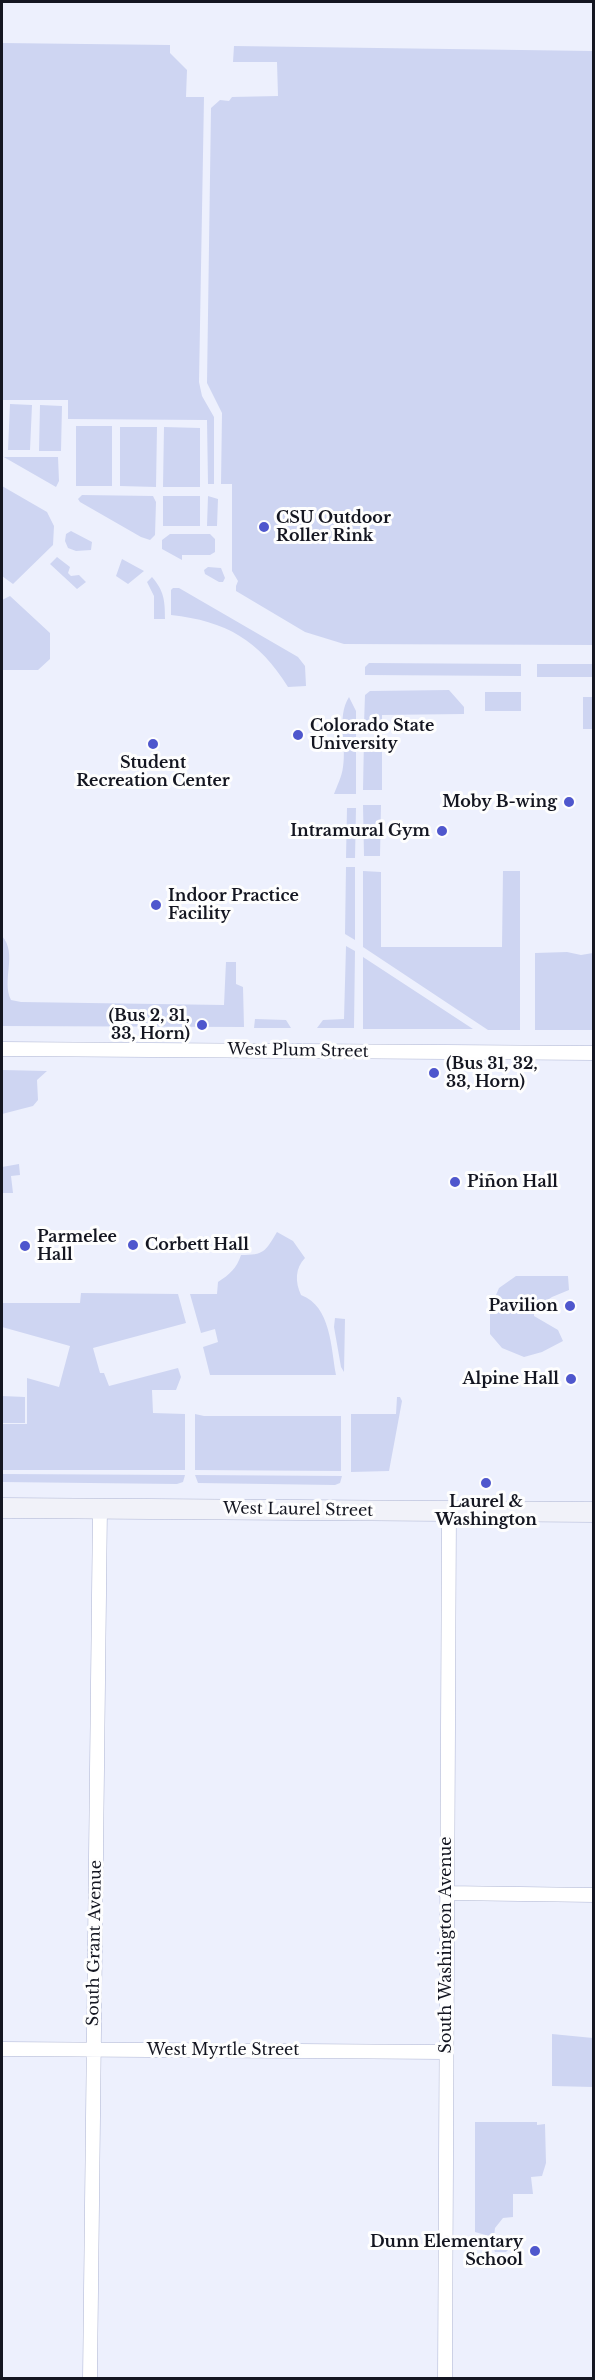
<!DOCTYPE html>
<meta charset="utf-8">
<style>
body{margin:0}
#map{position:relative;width:595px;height:2380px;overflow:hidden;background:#edf0fd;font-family:"Libre Baskerville",serif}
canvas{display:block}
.frame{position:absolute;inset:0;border:3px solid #141621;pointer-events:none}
</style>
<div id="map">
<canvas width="595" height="2380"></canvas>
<div class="frame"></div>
</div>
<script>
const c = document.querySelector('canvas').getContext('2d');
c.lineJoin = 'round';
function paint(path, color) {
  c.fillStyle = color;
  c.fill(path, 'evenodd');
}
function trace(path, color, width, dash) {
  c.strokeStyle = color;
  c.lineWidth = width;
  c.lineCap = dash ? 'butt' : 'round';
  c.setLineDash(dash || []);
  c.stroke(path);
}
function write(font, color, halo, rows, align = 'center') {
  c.font = font + ' "Libre Baskerville",serif';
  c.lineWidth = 6;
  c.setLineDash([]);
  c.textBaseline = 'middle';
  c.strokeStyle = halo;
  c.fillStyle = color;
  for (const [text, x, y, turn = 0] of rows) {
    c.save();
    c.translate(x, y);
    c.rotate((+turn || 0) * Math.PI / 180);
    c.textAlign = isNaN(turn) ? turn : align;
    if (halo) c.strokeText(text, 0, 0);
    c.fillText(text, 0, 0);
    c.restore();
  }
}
const green = new Path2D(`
 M2,43L170,45V53L187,70L186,97H204L199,382L202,396L214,417V484H208L207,420L68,419V400H3L2,457H58L59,481L56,487L2,456Z
 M234,46L593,51V645L344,644L305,632L236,591V586L238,581L232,571V484H221L222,413L207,383L211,108L220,100L229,101L232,97L278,96L277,62H233Z
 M10,404L32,405L30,450H8Z
 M40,405L62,406L61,451H39Z
 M76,426H112V486H76Z
 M120,427H157L156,487L120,486Z
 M164,427L200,428V487H163Z
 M2,486L47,512L54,526L53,545L13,584L2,576Z
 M82,495L153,496L156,502L155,535L150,540L141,537L80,502L78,499Z
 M163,496H200V526H163Z
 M208,496L218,499L217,526H207Z
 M71,531L92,542L91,550L76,551L68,548L65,541L66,534Z
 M170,534H210L215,539V552L210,555H182V560L162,549V540Z
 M57,557L70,567L68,573L71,576L79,575L86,582L77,589L50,564Z
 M122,559L144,571L128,584L116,576Z
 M208,567L221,568L225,578L223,582H219L205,574L204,570Z
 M152,577C164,591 165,600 165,619H154V596L147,582Z
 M173,588H179L298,657L305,666L306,686L288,687C259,640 226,621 171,615V590Z
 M10,596L50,633V659L38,670H2V600Z
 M369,663L521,664V676L365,675V667Z
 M537,664H593V677H537Z
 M449,690L464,707V714L382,715V724H364L365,695L370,691Z
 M485,692H521V711H485Z
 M349,697L356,711V794H334C337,786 342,776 343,767C347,744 336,718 349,697Z
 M583,697H593V729H583Z
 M364,739H382V790H363Z
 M363,805H381L380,856H364Z
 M347,808H356L355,858H346Z
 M346,867H355V940L345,934Z
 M363,871L381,872V947H502L503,871H520V1030H488L363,947Z
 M2,936C18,954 1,980 11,1000L21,1002L224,1005L226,962H236V984L243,987L244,1027L2,1026Z
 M346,946L355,951L354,1028H317L323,1020L344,1019Z
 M567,952L581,955L593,953V1030H535V953Z
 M363,957L473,1029H363Z
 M255,1019L286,1020L291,1028H254Z
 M2,1070L47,1071L37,1080L38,1100L33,1106L2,1114Z
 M19,1164L20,1175L11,1176L13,1193H2V1167Z
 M277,1232L293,1241L305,1258C295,1268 295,1282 301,1295C331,1306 331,1348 336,1375H210L203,1347L218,1342L215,1329L201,1333L190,1294H217L218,1282C229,1275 237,1268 241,1255C264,1255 265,1252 277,1232Z
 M516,1276H568L569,1290L552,1297L534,1309V1316L558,1330L563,1341L542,1352L524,1357L502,1348L490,1334V1309L499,1288Z
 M81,1293L178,1294L186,1323L93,1348L100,1373H104L109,1386L178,1368L181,1377L176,1390H152L153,1413L185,1414V1470H2V1424H27V1378L59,1387L70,1346L2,1327V1296L3,1303H80Z
 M335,1318L345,1319L344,1372L341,1367L334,1327Z
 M2,1396L25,1397V1423H2Z
 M397,1397H400L402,1401L389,1471L351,1472V1414H396Z
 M195,1414L204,1416H341V1471L195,1470Z
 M2,1474L185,1475L183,1482L177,1484L2,1482Z
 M195,1475L342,1476L340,1483L335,1485L198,1483Z
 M552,2034L593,2038V2087L552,2086Z
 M475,2122H537V2125L545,2124L546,2163L542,2176L531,2177L533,2194H513V2217L503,2218L495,2228C493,2239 497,2246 508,2250L506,2252H495L489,2236L475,2232Z`);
const minor = new Path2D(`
 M2,1049L594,1053
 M446,1893L594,1895
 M2,2049L445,2052
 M90,2378L100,1508
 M445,2378L449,1511`);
const secondary = new Path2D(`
 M2,1508L594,1512`);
const markers = [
 [264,527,6,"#4f57cd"],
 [298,735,6,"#4f57cd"],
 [153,744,6,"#4f57cd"],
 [569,802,6,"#4f57cd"],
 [442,831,6,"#4f57cd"],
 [156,905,6,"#4f57cd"],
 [202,1025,6,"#4f57cd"],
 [434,1073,6,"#4f57cd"],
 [455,1182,6,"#4f57cd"],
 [133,1245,6,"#4f57cd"],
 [25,1246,6,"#4f57cd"],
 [570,1306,6,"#4f57cd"],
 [571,1379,6,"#4f57cd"],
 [486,1483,6,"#4f57cd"],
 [535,2251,6,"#4f57cd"]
];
const poiNames = [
 ["CSU Outdoor",276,518],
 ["Roller Rink",276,536],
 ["Colorado State",310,726],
 ["University",310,744],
 ["Student",153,763,"center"],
 ["Recreation Center",153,781,"center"],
 ["Moby B-wing",557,802,"right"],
 ["Intramural Gym",430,831,"right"],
 ["Indoor Practice",168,896],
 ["Facility",168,914],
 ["(Bus 2, 31,",190,1016,"right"],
 ["33, Horn)",190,1034,"right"],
 ["(Bus 31, 32,",446,1064],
 ["33, Horn)",446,1082],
 ["Piñon Hall",467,1182],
 ["Parmelee",37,1237],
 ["Hall",37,1255],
 ["Corbett Hall",145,1245],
 ["Pavilion",558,1306,"right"],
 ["Alpine Hall",559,1379,"right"],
 ["Laurel &",486,1502,"center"],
 ["Washington",486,1520,"center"],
 ["Dunn Elementary",523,2242,"right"],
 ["School",523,2260,"right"]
];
const streetNames = [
 ["West Plum Street",298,1051,1],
 ["West Laurel Street",298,1510,1],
 ["South Grant Avenue",95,1943,-89],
 ["South Washington Avenue",446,1945,-90],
 ["West Myrtle Street",223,2050]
];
paint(green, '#ced5f2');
trace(minor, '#aeb5d3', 15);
trace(secondary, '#aeb5d3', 21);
trace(minor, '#fff', 14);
trace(secondary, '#f1f2f9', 20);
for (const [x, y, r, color] of markers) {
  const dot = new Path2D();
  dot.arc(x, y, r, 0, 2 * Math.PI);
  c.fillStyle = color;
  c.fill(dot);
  trace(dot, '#fefefe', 2);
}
write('bold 16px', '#141621', '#fefefe', poiNames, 'left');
write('16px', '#141621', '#fefefe', streetNames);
</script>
